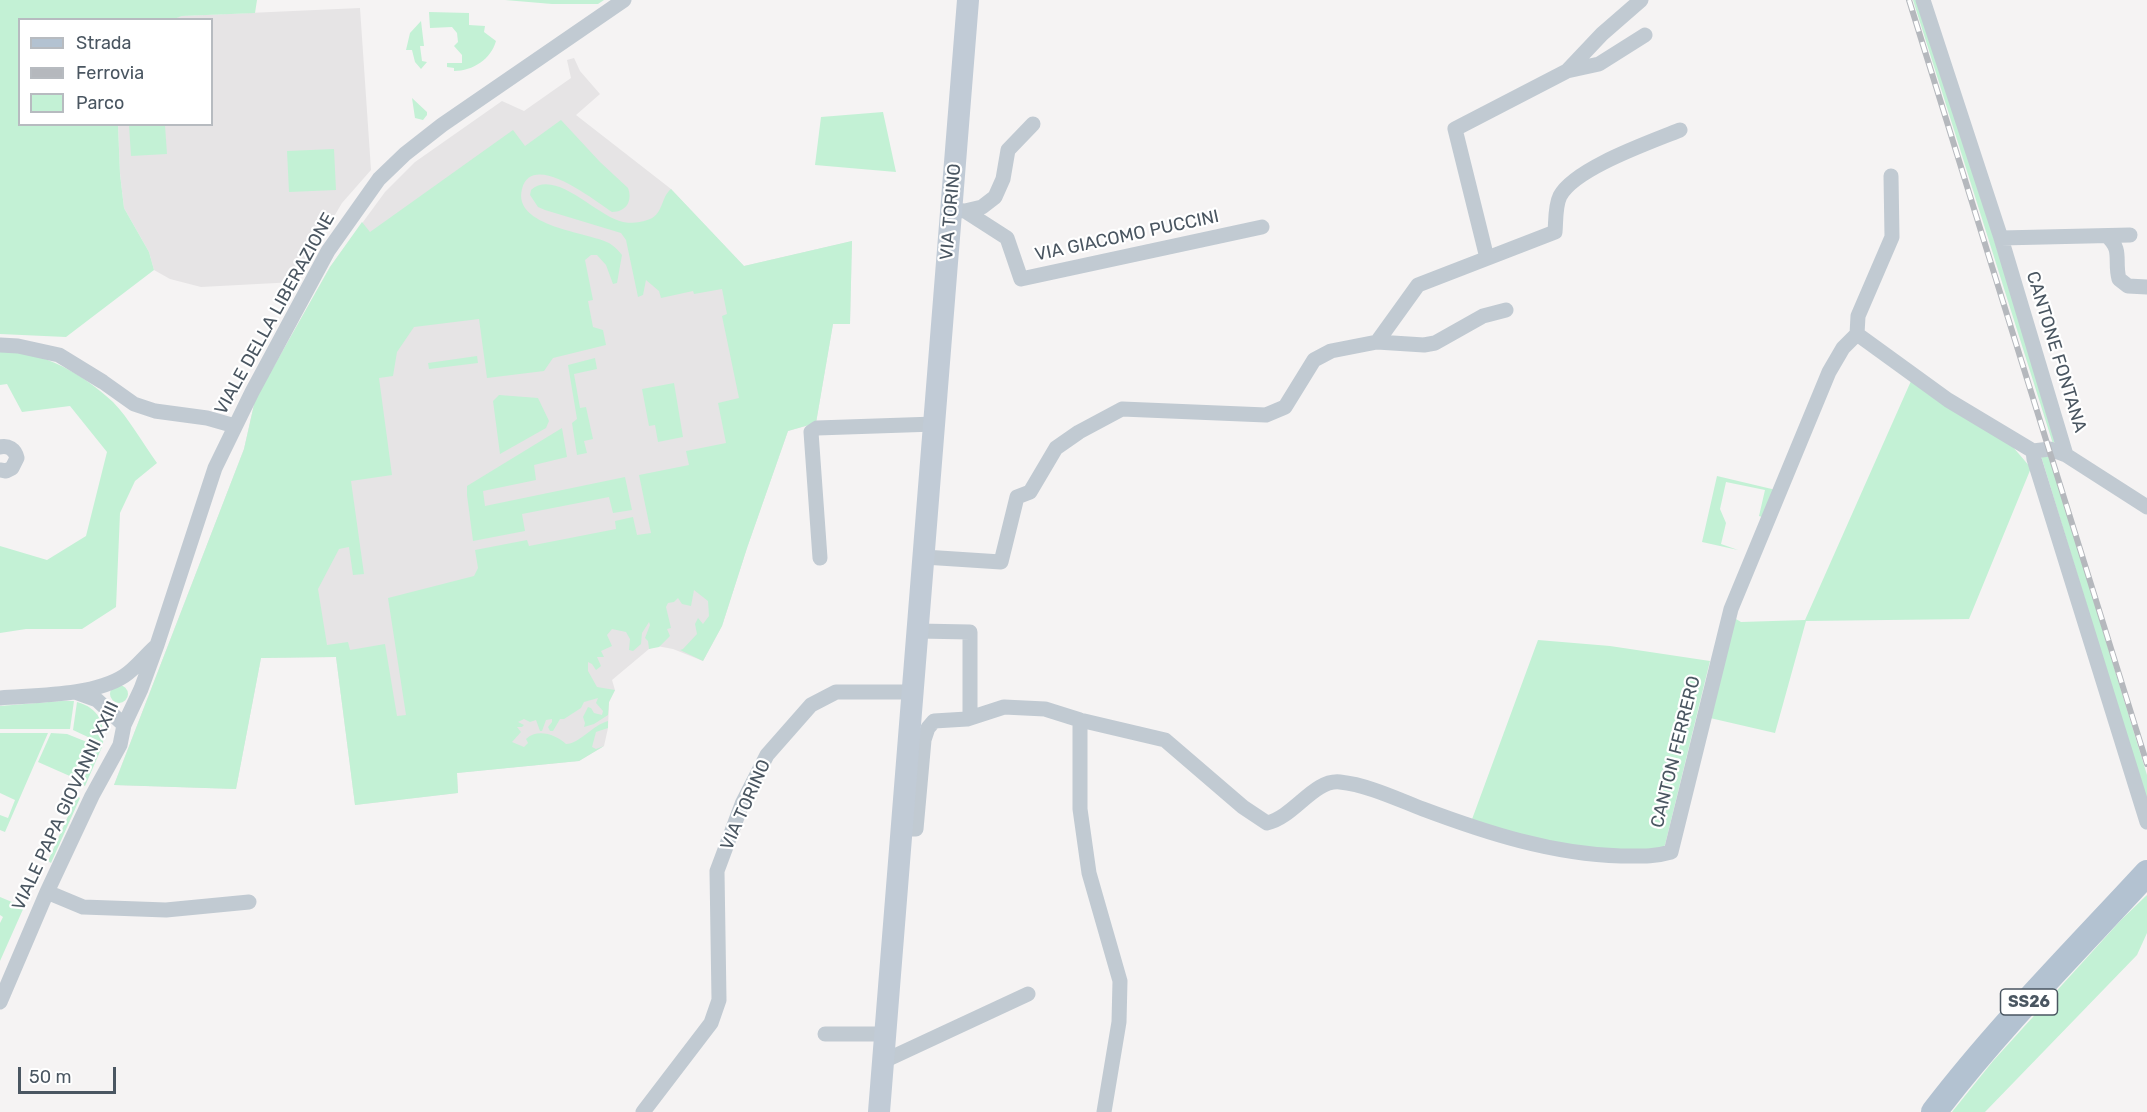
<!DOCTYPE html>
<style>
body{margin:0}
#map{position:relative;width:2147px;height:1112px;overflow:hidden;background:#f5f3f3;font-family:Rubik,sans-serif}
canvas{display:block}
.legend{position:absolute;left:18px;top:18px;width:195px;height:108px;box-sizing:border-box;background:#fff;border:2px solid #b7bbc0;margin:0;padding:8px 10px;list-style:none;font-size:18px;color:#4a5661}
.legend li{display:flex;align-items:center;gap:12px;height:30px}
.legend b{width:30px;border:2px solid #b7bbc0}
.scale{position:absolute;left:18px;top:1067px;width:98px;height:27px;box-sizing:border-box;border:3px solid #4a5661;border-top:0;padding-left:8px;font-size:18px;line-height:21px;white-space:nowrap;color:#4a5661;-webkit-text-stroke:4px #fff;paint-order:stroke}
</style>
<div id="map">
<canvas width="2147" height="1112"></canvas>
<ul class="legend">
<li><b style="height:8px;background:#b3c2d1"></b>Strada</li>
<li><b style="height:8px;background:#b5b8bd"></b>Ferrovia</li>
<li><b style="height:16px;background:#c3f1d5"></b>Parco</li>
</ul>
<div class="scale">50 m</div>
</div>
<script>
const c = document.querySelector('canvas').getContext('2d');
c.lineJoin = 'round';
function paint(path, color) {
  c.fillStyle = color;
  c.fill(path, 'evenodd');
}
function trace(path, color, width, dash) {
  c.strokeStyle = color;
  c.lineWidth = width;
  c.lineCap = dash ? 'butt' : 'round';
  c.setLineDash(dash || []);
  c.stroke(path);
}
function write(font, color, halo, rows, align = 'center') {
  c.font = font + ' Rubik,sans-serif';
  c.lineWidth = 4.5;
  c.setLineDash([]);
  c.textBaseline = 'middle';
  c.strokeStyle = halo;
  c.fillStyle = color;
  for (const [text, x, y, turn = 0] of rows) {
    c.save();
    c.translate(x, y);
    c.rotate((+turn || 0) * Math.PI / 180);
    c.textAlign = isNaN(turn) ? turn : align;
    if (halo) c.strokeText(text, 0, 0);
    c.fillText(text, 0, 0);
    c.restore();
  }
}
const education = new Path2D(`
 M360,8L371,170L342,203L295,282L201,287L170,279L154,270L149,252L124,208L120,174L118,125L212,124V20L171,19L182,16Z
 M574,58L580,71L600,94L576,115L671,189L744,266L852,241L850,324H833L816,423L788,431L747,548L722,626L703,661L673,649L657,646L649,649L612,680L615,690L609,702L608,728L604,746L579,761L457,773L458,793L355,805L336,657L261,658L236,789L114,785L244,449L255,400L330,267L385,192L415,162L502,101L524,111L571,78L567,60Z`);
const green = new Path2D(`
 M0,0H257L255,13L182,16L171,20H20V124L118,125L120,174L124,208L149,252L154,270L66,337L0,334Z
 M505,0H604L598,4H552Z
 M1913,0H1917L1932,38L2056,440L2053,444Z
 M429,12L469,13V25L485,26L484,32L496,41C491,59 473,71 454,71V68L447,67V63H462V55L454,46L458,42L457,33L452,27L430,28Z
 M421,21L424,46H420L422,61L427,62L421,69L415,62L412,50H406L410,33Z
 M412,98L427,112V115L423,120L415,118Z
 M883,112L896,172L815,165L821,117Z
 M561,120L600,162L628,188C633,201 626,212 612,212C595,201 532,150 522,189C512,227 588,232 609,243C614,246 618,250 622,255L617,283L613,284L606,265L597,255H591L585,260L593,300L588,301L593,327L603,330L606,345L553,358L544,371L487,378L479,319L414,327L397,352L393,376L379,378L392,475L351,481L364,574L353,575L349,547L339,549L318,589L327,645L348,642L350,650L385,644L397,716L406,715L388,598L474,576L478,568L475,550L527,540L529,546L616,529L615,521L633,517L637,535L651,533L639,475L689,465L686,451L726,443L718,403L739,398L722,316L727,314L722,289L694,294L693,291L661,298L659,291L646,280L643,295L638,297L626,240L621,233L545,210L538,207L530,195L531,190C556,168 597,217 623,222C630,224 643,222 650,219C663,214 661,197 671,189L744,266L852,241L850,324H833L816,423L788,431L747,548L722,626L703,661L680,650L683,649L697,634L695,624L698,618L703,624L709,616L708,601L694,590L691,606L682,604L678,598L674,602L668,603L666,607L671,628L667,629L670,636L659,647L649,649L648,641L645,638L650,625L649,622L642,633L641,644L633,651L629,650L630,639L626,632L612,629L607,635L612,646L601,651L604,657H597L601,666L596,670L592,664L588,662V671L597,687L615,690L609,702L608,715L594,724L584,727L585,723L583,717L588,707L591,708L594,713L602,715L603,711L596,703L598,698L584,702L581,708L564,719H560L553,731H550L548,727L552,722V719L546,720L542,731H540L536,720L530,722L524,719L518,722L524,725L522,727H517L521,732L512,742L524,747L528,743L526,739C538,728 556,735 566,744C579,744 593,725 608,721V728L596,732L592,747L596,749L604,746L579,761L457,773L458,793L355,805L336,657L261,658L236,789L114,785L244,449L255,400L330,267L362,222L370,232L513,130L525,146Z
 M129,125H165L167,154L131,156Z
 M334,149L336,190L289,192L287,151Z
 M0,351C42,350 83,374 113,402C128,417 144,445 157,463L135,481L120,513L116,607L82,629H26L0,633V546L47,560L86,536L107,452L70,406L22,412L7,384L0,385Z
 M477,356L478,363L429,369L428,363Z
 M595,358L597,369L574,374L580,408L586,407L593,439L584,441L587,453L577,455L572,423L577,419L568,365Z
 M1911,381L2013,447L2031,468L1969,619L1806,621L1775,733L1710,718L1735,613L1736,619L1741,622L1805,620Z
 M674,383L683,437L658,442L655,425L649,426L642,389Z
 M499,395L538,398L549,421L546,428L500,454L493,401Z
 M562,428L567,457L534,465L536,480L483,491L485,506L625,477L632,510L613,513L609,497L522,514L525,531L473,541L467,495V486Z
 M2048,452L2147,775V802L2041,456Z
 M1717,476L1776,490L1762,517L1759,516L1765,490L1726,482L1720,509L1726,523L1721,544L1738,550L1702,542Z
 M1538,640L1610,646L1710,661L1665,845L1660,851L1578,848L1471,822Z
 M110 694a9 9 0 1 1 18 0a9 9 0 1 1-18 0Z
 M61,701H74L70,729H0V706Z
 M77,702C99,708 105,723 103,744L73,730Z
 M0,733H48L5,832L0,830V815L8,818L15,800L0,793Z
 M51,733L67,734L87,742L72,777L38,762Z
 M92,742L102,747L85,786L74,781Z
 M77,796L80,798L51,863L48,861Z
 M2147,895V933L2137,955L1985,1112H1952L1993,1061L2121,920Z
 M0,897L24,907L0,961V923L3,917L0,915Z`);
const street = new Path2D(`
 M1923,0L2001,238L2066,455
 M1567,71L1602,34L1641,0
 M951,210L965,211L1007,238L1021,279L1262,227
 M965,211L982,207L995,197L1003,179L1008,150L1033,124
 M2107,236C2123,250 2114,261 2119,279L2128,286L2147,287
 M2001,238L2130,235
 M1487,258L1455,129L1567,71L1599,64L1645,35
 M1857,334L1948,400L2033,451L2050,449L2066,455L2147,507
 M1857,334L1858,316L1892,237L1891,176
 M1377,342L1424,345L1435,343L1483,316L1506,310
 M0,345L18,346L59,355L103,382L134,404L155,411L207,418L235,426
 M0,447C8,445 15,449 17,458L12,468L6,471L0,470
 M2033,451L2034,459L2147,822
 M924,557L1001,562L1017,497L1030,492L1056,448L1079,432L1122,409L1266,415L1285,407L1314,360L1331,351L1377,342L1418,285L1555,232C1556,221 1555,206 1560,196C1575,168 1651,142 1680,130
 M820,558L811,432L817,428L935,424
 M918,631L970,632V718
 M75,692L97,700L124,725
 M0,698C36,695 93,696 124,676C135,669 145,656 155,647
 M1080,720V809L1089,873L1120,981L1119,1022L1104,1112
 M903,829H916L924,740L928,728L934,721L967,719L1004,707L1045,709L1080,720L1165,740L1243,807L1267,823C1294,817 1314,779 1340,782C1368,785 1397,799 1423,809C1487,833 1552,854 1621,856C1639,856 1654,857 1671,852L1731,609L1829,372L1843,348L1857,334
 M47,892L83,907L166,910L249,902
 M0,1002L47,892L92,796L120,745L124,725L141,689L157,645L215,468L252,392L328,251L379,179L405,154L442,125L624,0
 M825,1034H886
 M884,1061L1028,994
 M643,1112L711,1023L719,1000L717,871L742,804L767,755L811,705L836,692H913`);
const secondary = new Path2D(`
 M879,1112L968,0`);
const primary = new Path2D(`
 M1934,1112C1999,1027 2075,951 2147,873`);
const rail = new Path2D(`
 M1909,0L2147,764`);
const shields = [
 [2029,1002,57]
];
const shieldNames = [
 ["SS26",2029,1002]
];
const streetNames = [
 ["VIA TORINO",951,212,-85],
 ["VIA GIACOMO PUCCINI",1127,236,-12],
 ["VIALE DELLA LIBERAZIONE",275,314,-61],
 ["CANTONE FONTANA",2056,352,73],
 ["CANTON FERRERO",1676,752,-76],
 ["VIA TORINO",746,805,-66],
 ["VIALE PAPA GIOVANNI XXIII",66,806,-65]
];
paint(education, '#e6e4e5');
paint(green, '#c3f1d5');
trace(street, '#c1cad2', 15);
trace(secondary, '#c1cbd6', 22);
trace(primary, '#b3c2d1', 26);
trace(rail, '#b5b8bd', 6);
trace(rail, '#fff', 4, [11]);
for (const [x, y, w] of shields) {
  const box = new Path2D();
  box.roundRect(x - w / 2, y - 13, w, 26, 4.5);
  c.fillStyle = '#fff';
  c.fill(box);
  trace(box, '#4a5661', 1.5);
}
write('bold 16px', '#4a5661', null, shieldNames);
write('18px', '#4a5661', '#fff', streetNames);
</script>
